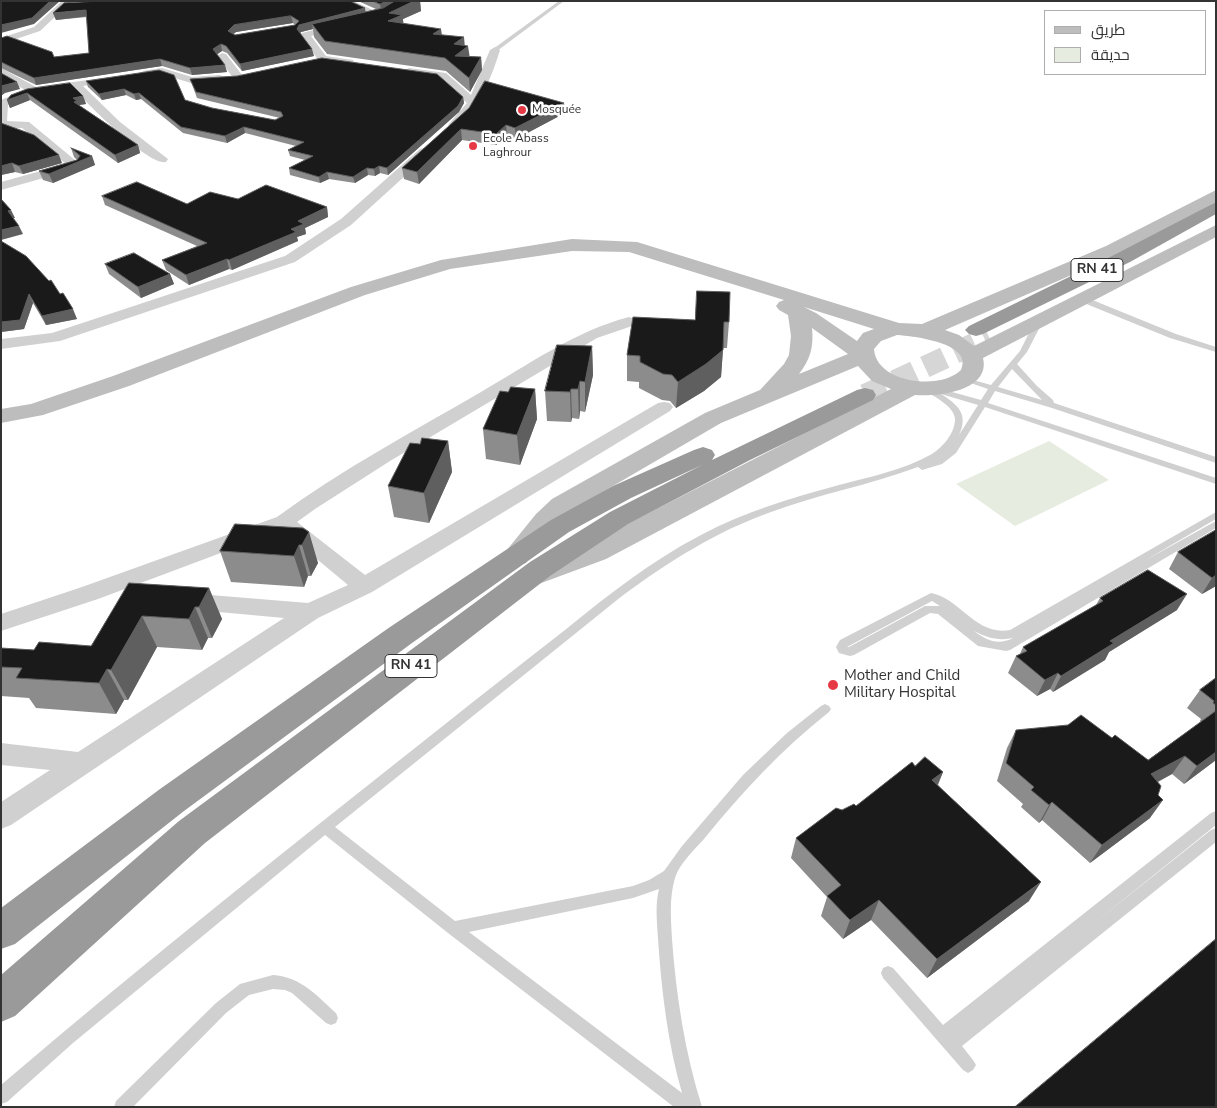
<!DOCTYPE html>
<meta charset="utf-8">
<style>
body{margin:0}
#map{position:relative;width:1217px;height:1108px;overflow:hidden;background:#fff;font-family:"Nunito Sans",Cairo,sans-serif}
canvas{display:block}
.frame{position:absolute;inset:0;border:2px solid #333;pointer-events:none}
.legend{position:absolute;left:1044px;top:10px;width:162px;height:65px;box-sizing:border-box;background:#fff;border:1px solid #adadad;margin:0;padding:6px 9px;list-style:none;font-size:15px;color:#333}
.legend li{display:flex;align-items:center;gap:10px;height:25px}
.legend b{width:25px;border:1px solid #adadad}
</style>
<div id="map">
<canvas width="1217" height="1108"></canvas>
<div class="frame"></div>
<ul class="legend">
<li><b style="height:6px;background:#bdbdbd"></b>طريق</li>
<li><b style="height:14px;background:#e6ecdf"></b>حديقة</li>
</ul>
</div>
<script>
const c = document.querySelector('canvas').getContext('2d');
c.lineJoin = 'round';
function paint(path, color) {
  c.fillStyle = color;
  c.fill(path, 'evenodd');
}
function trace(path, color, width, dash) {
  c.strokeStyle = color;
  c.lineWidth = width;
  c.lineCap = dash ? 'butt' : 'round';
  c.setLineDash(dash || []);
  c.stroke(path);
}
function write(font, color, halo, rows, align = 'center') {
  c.font = font + ' "Nunito Sans",sans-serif';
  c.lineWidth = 5;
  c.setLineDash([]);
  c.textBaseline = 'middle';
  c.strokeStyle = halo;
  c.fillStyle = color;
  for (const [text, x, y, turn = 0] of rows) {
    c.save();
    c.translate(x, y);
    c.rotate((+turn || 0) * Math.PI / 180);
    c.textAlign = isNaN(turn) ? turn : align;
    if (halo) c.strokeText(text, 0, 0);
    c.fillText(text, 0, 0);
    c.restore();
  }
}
const green = new Path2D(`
 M1049,441L1109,480L1015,526L956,484Z`);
const highwayTunnel = new Path2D(`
 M865,395L989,337`);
const lane = new Path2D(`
 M559,1H564L497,51H493V49Z
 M1079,297H1085L1176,334L1216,347V352L1170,338L1079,301Z
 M1036,319H1039L1043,321L1027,352L1017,364L1037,386L1053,400L1054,403L1216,457V463L1052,408L995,391L988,403L1216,478V484L985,407L956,453L942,464L922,470L918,467C870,485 819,494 771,512C717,531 668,562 622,596L335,827L455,921L633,886L649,880L664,871L682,846L743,775L787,733L821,706L825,704L829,706L831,709L829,712C781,750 742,792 704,839C694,850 679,864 675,878C669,898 671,919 672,939C676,995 685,1053 702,1107H674L448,933L325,835L73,1043L7,1102L1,1104V1085C146,961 295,843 444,725C484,693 525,661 565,630C608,595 651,561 701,535C744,512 791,498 839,485C869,477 904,470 932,454C943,447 955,433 955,419C954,406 935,397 925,391V387H934L981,400L988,389L962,380L966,378L991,385L1020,351ZM1012,369L1042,400L998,387ZM941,394L978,405L959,435C969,414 958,405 941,394ZM659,889C655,904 657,922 658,938C661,988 668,1045 682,1093L469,932L633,898Z
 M1216,512V519L1144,561L1216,521V528L1010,650L1006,651L978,646L938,614L930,613L854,655L850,656L839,653L836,647L840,640L931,593C960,598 975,636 1010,630ZM932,601L940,606H925L849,647H847ZM974,631C987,638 999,641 1013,638C998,646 986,640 974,631Z
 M1216,811V825L1093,924L1211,830L1216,828V842L962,1046L973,1060L976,1065L973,1070L968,1073L963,1070L883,978L881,973L883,968L888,966L893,968L943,1025L1211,813Z
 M273,975C301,977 316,995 336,1013L338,1018L336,1023L331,1025L326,1023L292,993L285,990L273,989L249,995L226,1013L133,1107H114L116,1101L216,1003L240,984Z`);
const street = new Path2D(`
 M62,1H72L40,31L1,44V38L34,27Z
 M341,1H353L386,16L384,18L311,36L326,56L353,60L354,62L353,64L349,65L319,61L300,35L302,33L372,15Z
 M495,47L500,50C491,79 480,105 458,127H450L448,125L467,103L439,78L409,74L404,71L409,68L446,73L471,95L490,50Z
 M222,53L226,54L242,75L243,77L242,79H234L217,56Z
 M1,68L36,87L118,76L119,78L118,80L83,86L120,122L168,159L166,162C148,166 86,102 72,87C50,91 27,94 8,105L7,121L29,122L81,165L79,168L1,190V182L66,164L22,128L1,129V100L25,90L1,76Z
 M162,68L192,77L220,75L225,78L220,81L191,83L161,74L147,76L142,73L143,71Z
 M424,148L428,149L430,152L428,155L351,225L295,262L60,341L1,349V339L52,333L285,256L341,219L420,149Z
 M629,317L635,319L637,322L635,325L597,338L390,461L315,509L297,522L365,575L658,403L664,402L670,403L673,407L670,411L372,592L318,618L11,825L1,829V802L50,770L1,765V743L78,752L284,618L186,609L178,607L175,601L178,595L186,593L308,603L348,585L282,530L98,599L1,631V614L82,587L277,517C341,470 412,432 481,392C528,365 575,331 629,317Z`);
const secondary = new Path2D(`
 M1216,190V202L1120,254L945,330L959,335L974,346L1216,225V237L983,358C991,391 937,397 915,395L606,559L536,585L526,582L522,575L526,568L586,545L891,389L872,381L858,366L721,423L570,511L554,526L526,563L516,566L506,563L502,556L536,514L552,499L705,413L760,390L784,364L789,355L791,336L788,315L779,310L776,306L779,302L784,300L629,252L572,251L450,269L365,295L129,386L43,415L1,423V409L31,404L113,376L351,287L441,260L572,239L637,242L899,323L922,324L1106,246ZM804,307L874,329L863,333L857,341L816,313ZM812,328L848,354L799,374C810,360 814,347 812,328ZM897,335C913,336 974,343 961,370C940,391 876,383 874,349L881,341Z`);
const highway = new Path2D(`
 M1216,202V214L1130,262L983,334L976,336L969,334L965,330L969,326L1116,254Z
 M865,388L873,390L876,395L873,400L750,460L628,524L550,576L205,843L15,1016L1,1022V975L179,821L530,562L610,512L702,465L631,498L569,532L412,643L184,811L15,944L1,949V908L160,789L390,627L551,520L613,486L694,450L703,447L712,450L715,455L712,460L857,390Z`);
const wall = new Path2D(`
 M358,1H420L421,11L403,19V23L442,35L465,46L469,56L481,57L482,70L470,92L446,71L327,54L314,37L313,29L301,32L300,33L314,56L242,71L227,53L222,51L217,54L227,72L192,75L162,66L36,85L1,68V38L54,57L89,53L87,17L56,20L53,13L366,12L376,9ZM293,23L295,25L235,35L233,34L236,32Z
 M190,79L463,97L464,103L459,112L388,175L380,173L375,176L368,175L355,183L329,179L320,183L290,175L289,168L305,160L290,156L288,150L296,146L245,133L227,143L183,133L141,99L136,100L126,95L102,100L88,87L86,81L185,100L212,108L275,120L280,118L197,98Z
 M27,89L83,96L86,104L79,105L138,145L140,153L118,163L30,100L10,108L7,100Z
 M564,103L565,113L516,139L507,136L496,145L462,140L419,184L404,179L402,168L469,108Z
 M1,123L62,163L23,174L15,172L1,175Z
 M71,148L92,156L95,165L53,183L43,180L39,171L77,160L74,157Z
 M102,196L187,204L238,199L327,207L328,217L305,228L306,234L297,237L298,241L232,270L229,269L189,285L166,270L162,260L197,246L105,205Z
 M1,241L60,294L77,319L46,325L33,303L24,329L1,332Z
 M105,264L170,274L174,284L141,298L109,274Z
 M633,317L729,322L727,348H723L721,377L704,391L676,408L670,401L662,400L639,388V382L627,381V355Z
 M592,346L593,375L585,412L580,411L579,419L572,418L571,422L547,421L545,391Z
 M535,389L537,419L520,465L486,459L483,429L508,392Z
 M448,441L452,472L429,523L394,517L388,486L420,444Z
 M303,528L318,563L311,576H308L304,587L231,582L220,551Z
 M1216,530V586L1202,594L1169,569L1178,552Z
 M129,583L209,588L222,619L212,638H208L202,650L157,647L128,700H124L116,714L36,708L29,698L1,696V648L34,650L91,646Z
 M1100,598L1177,610L1109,652L1105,660L1053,692L1050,689L1037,696L1008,673L1016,656L1020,654L1023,647L1096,605Z
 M1216,678V760L1184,784L1172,774L1158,782L1150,818L1090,863L1042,820L1039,823L1021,807L1023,804L997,781L1007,748L1016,730L1112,738L1148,760L1201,722L1200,721L1201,719L1187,708L1200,690Z
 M915,766L943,772L938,785L1029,901L927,978L871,920L843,939L821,916L827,897L791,858L796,838L842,810L856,806Z`);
const shadedWall = new Path2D(`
 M50,1H60L34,24L1,33V25Z
 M387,1H402L381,11L380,4Z
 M414,1H420L421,11L403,19L404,28L390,34L389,13Z
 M365,8L366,15L312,24L313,29L301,32L299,36L297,29L299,25Z
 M86,10L89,16L56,20L53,13Z
 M291,16L293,23L236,32L229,38L228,31L234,25Z
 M441,29L443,42L433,34Z
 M464,37L465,48L468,46L470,59L456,67L454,44Z
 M221,44L222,51L215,56L213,49Z
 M312,49L314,56L242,71L240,64Z
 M481,57L482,70L470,92L469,78Z
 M160,59L162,66L36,85L34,78Z
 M225,65L227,72L192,75L190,68Z
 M17,82L20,89L5,93L1,96V86Z
 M124,89L126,95L102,100L99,94Z
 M27,93L30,100L10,108L7,100Z
 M139,93L141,99L136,100L134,94Z
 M83,96L86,104L79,105L77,110L73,98Z
 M463,97L464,103L459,112L388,175L387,168Z
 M564,103L565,113L516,139L515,128Z
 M506,125L507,136L496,145V134Z
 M244,127L245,133L227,143L225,136Z
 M461,129L462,140L419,184L417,172Z
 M138,145L140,153L118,163L115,155Z
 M59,155L62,163L23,174L19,166Z
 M92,156L95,165L53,183L49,174Z
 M12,163L15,172L1,175V166Z
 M379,166L380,173L375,176L374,169Z
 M367,168L368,175L355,183L353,177Z
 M327,172L329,179L320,183L319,177Z
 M327,207L328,217L305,228L306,234L297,237L298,241L232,270L229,260L291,229L298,221Z
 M11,210L15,218L11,219L8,211Z
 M19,226L23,234L1,240V230Z
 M227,259L229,269L189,285L186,275Z
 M170,274L174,284L141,298L138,287Z
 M29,294L33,303L24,329L1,332V322Z
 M73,309L77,319L46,325L42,316Z
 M592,346L593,375L585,412V382Z
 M723,350L721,377L704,391L676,408L678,382Z
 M580,381V411L579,419L578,389Z
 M535,389L537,419L520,465L517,435Z
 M571,389L572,418L571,422L570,392Z
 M448,441L452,472L429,523L424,493Z
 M309,532L318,563L311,576L302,545Z
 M299,545L308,576L304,587L294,556Z
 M1216,575V586L1202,594L1212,578Z
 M209,588L222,619L212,638L199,607Z
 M1187,594L1177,610L1109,652L1105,660L1053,692L1061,676L1110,641Z
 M195,607L208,638L202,650L189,619Z
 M142,616L157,647L128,700L111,670Z
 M107,669L124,700L116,714L99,683Z
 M1058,673L1050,689L1037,696L1045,680Z
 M1216,752V760L1184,784L1197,766Z
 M1185,756L1172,774L1138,792L1151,774Z
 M943,772L934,793L932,780Z
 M1163,800L1150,818L1090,863L1102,845Z
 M1052,802L1042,820L1039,823L1049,805Z
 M1041,882L1029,901L927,978L937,959Z
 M879,900L871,920L843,939L850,920Z`);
const building = new Path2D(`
 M1,1H50L32,18L1,25Z
 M102,1H350L365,8L299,25L297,29L312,49L240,64L226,46L221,44L213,49L225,65L190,68L160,59L34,78L1,62V38L7,36L52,52L54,57L89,53L86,10L53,13L64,3ZM291,16L299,21L295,25L235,35L228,31L234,25Z
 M373,1H387L380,4Z
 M395,1H414L389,13L402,15L388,21L441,29L433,34L464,37L454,44L468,46L455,56L481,57L469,78L445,58L325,41L312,24L383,8Z
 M322,58L437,74L463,97L458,106L387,168L379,166L374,169L367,168L353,177L327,172L319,177L289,168L313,156L288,150L304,142L244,127L225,136L181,127L139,93L134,94L124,89L99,94L86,81L159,70L174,75L185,100L212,108L275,120L283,116L281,112L196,92L190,79L237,76Z
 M1,73L17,82L1,86Z
 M485,81L564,103L515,128L506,125L496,134L461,129L417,172L402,168L469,108Z
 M70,83L83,96L73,98L77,101L74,102L138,145L115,155L27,93L7,100L11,95L27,89Z
 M1,123L34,135L59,155L19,166L12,163L1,166Z
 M71,148L92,156L49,174L39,171L77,160L80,156Z
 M137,182L187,204L210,192L238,199L266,185L327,207L298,221L304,224L291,229L296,232L229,260L227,259L186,275L162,260L207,243L102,196Z
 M1,199L11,210L8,211L19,226L1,230Z
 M1,241L26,256L49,281L51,280L60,294L63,293L73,309L42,316L29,294L20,320L1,322Z
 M134,253L170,274L138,287L105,264Z
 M697,291L730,292L729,322H724L723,350L706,364L678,382L672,375L663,374L640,362V356L627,355L633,317L695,320Z
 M557,345L592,346L585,382L580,381L578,389H571L570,392L545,391Z
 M511,387L535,389L517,435L483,429L500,391L508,392Z
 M422,438L448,441L424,493L388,486L410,443L420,444Z
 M235,524L303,528L309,532L302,545H299L294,556L220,551Z
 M1216,530V575L1212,578L1178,552Z
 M1148,570L1187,594L1110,641L1114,643L1061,676L1058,673L1045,680L1016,656L1027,651L1023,647L1103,601L1100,598Z
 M129,583L209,588L199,607H195L189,619L142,616L111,670L107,669L99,683L16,678L22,668L1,667V648L34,650L39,642L91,646Z
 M1216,678V705L1213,703L1214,701L1200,690Z
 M1216,711V752L1197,766L1185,756L1151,774L1161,786L1158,795L1163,800L1102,845L1052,802L1049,805L1031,790L1034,787L1006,763L1016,730L1068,725L1081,715L1112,738L1115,735L1148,760Z
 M925,757L943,772L932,780L1041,882L937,959L879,900L850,920L827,896L841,885L796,838L836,808L842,810L854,804L856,806L912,762L915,766Z
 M1216,939V1107H1015Z`);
const markers = [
 [522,110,5,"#e63946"],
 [473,146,5,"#e63946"],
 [833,685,6,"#e63946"]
];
const farPoinames = [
 ["Mosquée",532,110],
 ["Ecole Abass",483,139],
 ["Laghrour",483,153]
];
const shields = [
 [1097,270,52],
 [411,666,52]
];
const shieldNames = [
 ["RN 41",1097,270],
 ["RN 41",411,666]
];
const poiNames = [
 ["Mother and Child",844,676],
 ["Military Hospital",844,693]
];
paint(green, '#e6ecdf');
trace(highwayTunnel, '#d6d6d6', 22, [22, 11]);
paint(lane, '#d0d0d0');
paint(street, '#d0d0d0');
paint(secondary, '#bdbdbd');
paint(highway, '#9a9a9a');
paint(wall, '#8c8c8c');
paint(shadedWall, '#5f5f5f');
paint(building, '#1a1a1a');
trace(building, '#5f5f5f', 1);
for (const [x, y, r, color] of markers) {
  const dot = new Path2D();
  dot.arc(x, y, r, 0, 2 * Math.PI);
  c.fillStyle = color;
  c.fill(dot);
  trace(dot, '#fff', 2);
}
write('12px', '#333', '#fff', farPoinames, 'left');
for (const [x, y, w] of shields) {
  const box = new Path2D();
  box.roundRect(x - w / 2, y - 11.5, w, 23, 4);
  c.fillStyle = '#fff';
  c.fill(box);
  trace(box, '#333', 1);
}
write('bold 14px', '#333', null, shieldNames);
write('15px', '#333', '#fff', poiNames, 'left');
</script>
